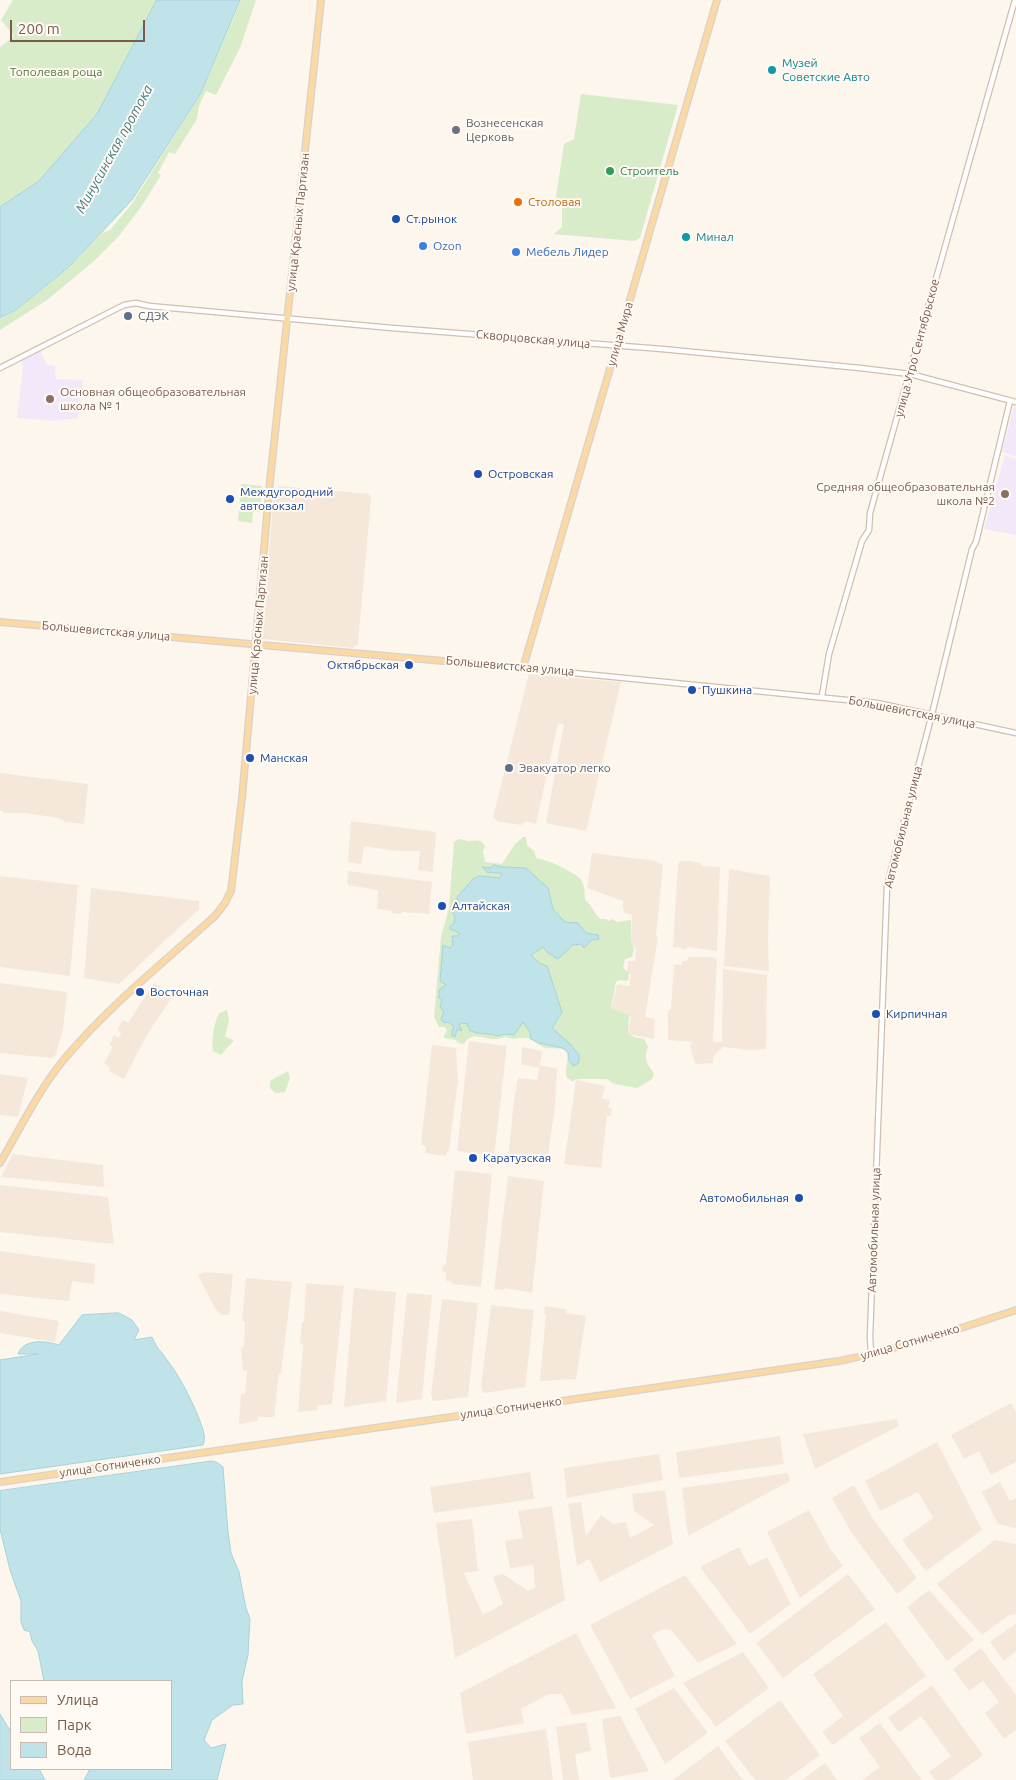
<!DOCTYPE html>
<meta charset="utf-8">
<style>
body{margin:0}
#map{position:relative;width:1016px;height:1780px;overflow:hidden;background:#fdf6ec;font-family:Ubuntu,sans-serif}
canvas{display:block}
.legend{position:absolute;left:10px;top:1680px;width:162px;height:90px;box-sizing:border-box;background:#fffaf3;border:1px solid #cabbb1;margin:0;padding:6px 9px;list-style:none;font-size:15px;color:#7a5c4d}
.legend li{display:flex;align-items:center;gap:10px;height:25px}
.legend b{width:25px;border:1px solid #cabbb1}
.scale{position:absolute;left:10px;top:20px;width:135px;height:22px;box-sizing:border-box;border:2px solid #7a5c4d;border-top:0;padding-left:6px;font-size:15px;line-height:18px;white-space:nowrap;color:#7a5c4d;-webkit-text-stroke:4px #fffaf3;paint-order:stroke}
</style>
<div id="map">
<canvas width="1016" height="1780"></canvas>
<ul class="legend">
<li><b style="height:6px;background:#fbd9a5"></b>Улица</li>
<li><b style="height:14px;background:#d8ecc9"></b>Парк</li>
<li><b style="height:14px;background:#bfe3e8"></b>Вода</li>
</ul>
<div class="scale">200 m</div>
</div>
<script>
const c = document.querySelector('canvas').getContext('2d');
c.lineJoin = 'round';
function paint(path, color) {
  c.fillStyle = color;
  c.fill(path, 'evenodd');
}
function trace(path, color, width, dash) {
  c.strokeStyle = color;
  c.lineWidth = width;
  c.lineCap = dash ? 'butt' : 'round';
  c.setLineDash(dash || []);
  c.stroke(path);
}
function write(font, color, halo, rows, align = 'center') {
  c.font = font + ' Ubuntu,sans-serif';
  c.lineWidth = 4;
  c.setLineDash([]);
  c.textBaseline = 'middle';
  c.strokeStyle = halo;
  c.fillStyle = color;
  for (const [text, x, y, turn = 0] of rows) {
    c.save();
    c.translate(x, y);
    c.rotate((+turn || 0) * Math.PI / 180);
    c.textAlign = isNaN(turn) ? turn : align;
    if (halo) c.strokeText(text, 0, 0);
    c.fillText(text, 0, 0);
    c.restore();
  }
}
const residential = new Path2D(`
 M279,486L369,494L371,499L358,644L353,648L262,639L274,492Z
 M529,674L621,682L586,831L546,823L564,724L558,723L536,824L526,821L525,823H522V825L499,822L493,818Z
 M0,773L88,784L84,824L64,822L63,820L53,817L24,813H3V811H0Z
 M351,821L436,832L433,872L418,870L420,851H396L364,846L361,864L348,862Z
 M592,853L657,861V863L663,864L656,936L658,937L645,1017L655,1019L654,1039L628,1034L631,1017L611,1009L617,984L629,986L631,974L627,973L628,961H635L636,949L631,943L632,915L625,913L623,908V901L587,888Z
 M680,861H689L700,863L702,866L720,867L717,951L687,947L685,950L682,948L673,947L678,864Z
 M729,869L770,876L768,939L769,971L724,966Z
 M348,871L432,882L429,914L402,912L401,914L392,913V911L377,909L378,890L347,885Z
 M0,876L78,885L70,976L0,967Z
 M91,888L199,901V911H197L119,984L84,978Z
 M688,957H713L717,959L713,1042H722L723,969L767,975L766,1049L750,1050L723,1047L713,1057V1063L696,1064L692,1054L690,1044L692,1042L668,1040V1010H671L674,965H682V961H687Z
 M0,983L67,992L63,1030L55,1056L51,1058L0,1053Z
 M154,983L172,995L171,999L148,1033L124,1079L109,1071L111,1068L104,1063L113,1047L109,1045L114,1035L119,1038L121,1033L117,1030L123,1020L128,1023Z
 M469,1041L507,1046L494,1156L457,1151Z
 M432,1045L456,1048L458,1080L449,1151H447L446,1156L425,1153L426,1146L421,1145Z
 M522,1047L542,1051L540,1065L557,1069L555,1105L547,1162L508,1158L514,1100L518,1078L537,1080L539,1068L521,1064Z
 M0,1074L28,1078L18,1117L0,1115Z
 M576,1080L605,1086L602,1098L610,1100L608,1108H612L611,1116H607L601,1168L564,1164Z
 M13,1154L103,1165L104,1187L1,1177Z
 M455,1170L492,1174L481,1287L453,1284L451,1281H446V1273L442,1271V1267L446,1264Z
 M508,1176L544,1181L532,1293L505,1288L504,1290L494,1289Z
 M0,1185L108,1197L114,1244L0,1232Z
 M0,1251L95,1264L94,1284L72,1281L69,1301L0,1294Z
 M205,1272L233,1274L229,1315H221L214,1307L198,1275Z
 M246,1278L292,1282L281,1374H279L274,1417H258L257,1421L239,1424L241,1394H245L247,1371L243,1370L241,1348L244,1346L245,1322L242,1321Z
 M306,1283L344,1286L332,1404L317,1406V1410L298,1412L303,1344L300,1343L302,1322H304Z
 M354,1288L396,1292L386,1401L344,1407Z
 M407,1293L432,1295L422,1399L396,1403Z
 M442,1299L478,1303L468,1397L433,1401L431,1395Z
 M491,1305L534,1310L525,1387L484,1393L482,1391L481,1387Z
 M545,1306L566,1309V1313L586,1316L576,1379L540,1381L546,1315L544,1313Z
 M0,1311L59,1321L55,1342L0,1333Z
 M1011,1403L1016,1412V1462L991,1475L979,1451L964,1459L951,1435Z
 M896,1419L899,1426L815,1469L803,1434Z
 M780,1436L784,1464L679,1478L676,1452Z
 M937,1442L982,1530L926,1571L902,1540L933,1518L918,1492L880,1511L865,1481Z
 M659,1454L663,1480L567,1498L564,1468Z
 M530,1472L534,1499L434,1513L430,1487Z
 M788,1473L790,1481L688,1536L682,1488Z
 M1000,1482L1010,1501L1016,1498V1528L998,1524L982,1492Z
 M854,1485L873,1519L917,1578L897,1594L851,1532L832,1498Z
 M665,1490L673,1544L600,1582L589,1559L577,1566L568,1504L581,1502L586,1536L601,1515L613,1524L626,1522L630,1538L654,1525L634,1511L632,1494Z
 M552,1506L565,1600L455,1658L436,1523L472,1519L478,1571L464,1573L483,1615L503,1604L493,1577L503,1574L528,1591L535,1587L533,1565L510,1568L505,1541L523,1538L518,1511Z
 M809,1510L831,1550L843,1566L800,1598L767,1532Z
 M995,1540L1016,1544V1614L1009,1615L982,1635L937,1584Z
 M739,1547L749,1566L767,1557L791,1604L750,1634L700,1567Z
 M848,1574L875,1609L783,1678L756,1643Z
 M685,1575L737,1644L698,1663L671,1630L663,1629L652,1635L675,1676L630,1699L590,1625Z
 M929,1590L974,1640L947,1661L907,1607Z
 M886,1622L926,1676L833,1745L822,1732L843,1716L813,1674Z
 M1015,1624H1016V1651L1004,1661L990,1642Z
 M576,1633L616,1708L572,1715L562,1694H549L521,1709L524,1723L466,1734L460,1693Z
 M981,1648L1016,1695V1730L1004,1739L985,1713L999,1702L983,1681L969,1691L953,1669Z
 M743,1652L769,1688L716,1727L683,1683Z
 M932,1685L983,1755L949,1780H935L929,1772L951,1756L921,1716L899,1732L888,1718Z
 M674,1688L708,1733L665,1764L635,1709Z
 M780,1700L820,1755L786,1780H755L725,1741Z
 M620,1716L649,1771L610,1778L602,1719Z
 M586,1722L591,1751L575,1754L579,1780H563L556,1727Z
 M880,1723L922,1780H862L880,1767L859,1738Z
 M546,1729L553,1780H473L468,1742Z
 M718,1746L743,1780H675L674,1779Z
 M825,1763L837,1780H802Z`);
const education = new Path2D(`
 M40,350L47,365L55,366L56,379L83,380L78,418L54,421L17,418L23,367L20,360Z
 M1014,406L1016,407V456L1002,452Z
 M1005,455L1016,459V535L984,529Z`);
const green = new Path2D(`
 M13,0H157L97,114L39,181L0,207V47L14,36L1,20Z
 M241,0H256L240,48L216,95L206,91L199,106L197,119L175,154L169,152L158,173L161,175L143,204L119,236L93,262L47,300L0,330V319L17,310L70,267L102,233L110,230L131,205L202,92Z
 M581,94L678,105L640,238L634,241L554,234L562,227V204L556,197L564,144L574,139Z
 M241,484L262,486L260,512H253L252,523L238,521Z
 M523,837H526L527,845L534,851L536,858C550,861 553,863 565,869C581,878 585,879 585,900C592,905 594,913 600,919H606L609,921L613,919L617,922L631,920V941L634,949L632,957L625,959L623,968L629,973L628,981L619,980L616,982L611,1008L629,1015L628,1033C630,1034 632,1036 634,1037C644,1040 643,1035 648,1047C643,1057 647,1065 654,1073L652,1079L637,1088L614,1084L607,1079H579L572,1081L567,1078C564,1069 569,1062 567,1054C565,1046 552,1049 546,1048C539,1046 532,1038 525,1038C518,1038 512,1040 506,1037C501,1038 495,1040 490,1039C479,1037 470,1033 464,1044L459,1043L456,1040L444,1038V1035L447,1031L445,1027H439L434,1017L441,937L449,908L454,842L459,839C462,839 464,840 467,841C475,841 480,838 485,846L483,852L485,862L502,864L515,844Z
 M227,1010L229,1021L225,1037L234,1040L221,1055L213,1051C211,1040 214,1024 219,1013Z
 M288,1071L290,1078L285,1092L275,1093L270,1088V1081Z`);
const water = new Path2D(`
 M157,0H240L201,93L132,200L69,267L16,310L0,318V207L39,181L97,114Z
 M494,865L502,867L526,868L548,888L553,909L565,922L578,923L586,933L598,935L599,939L592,940L584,948L581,944L573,945L558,959L548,953L543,947L531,955L539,963L547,966L562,1012L552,1028L570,1044L579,1055V1063L573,1066L569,1060L568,1052L563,1048L539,1043L531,1039L530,1032L523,1022L514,1035L504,1034L498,1036C488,1032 480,1036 469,1030L470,1028L467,1026L468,1024L462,1023L459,1025L462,1030H457L455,1037L452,1036V1030L454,1027L449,1022L444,1023L441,1019L444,1012L440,1007L442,999L439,998V990L446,985L440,981L443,945L450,948L453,945L452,936H458L460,934L454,930H451L449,928L454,923L455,917L453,913L458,903L457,897L473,879L479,876L500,878L502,873C497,874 493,871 488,873L482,867L491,868Z
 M119,1313L132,1320L139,1330L134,1340L152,1337C158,1351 160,1349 167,1360C180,1376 199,1413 204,1434C205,1437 204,1442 203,1445L0,1474V1360L38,1354H18C24,1338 46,1341 59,1345L82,1315Z
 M213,1461L218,1463L223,1467L228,1532L231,1553L239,1572L246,1608L250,1619L248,1655L242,1681L243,1704L233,1705L212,1720L204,1740L211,1748L226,1744L217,1780H84L89,1771L88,1769H171V1681H44L38,1651L32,1641L30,1632L24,1630L21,1622V1601L10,1570L0,1529V1491Z
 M0,1714L11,1732V1769H39L45,1780H0Z`);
const minor = new Path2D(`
 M0,368L124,305L136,303L149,306L392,328L662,349L860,368L910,374L1016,402
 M523,668L877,703L1016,733
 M822,696L829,654L862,541L869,530L870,513C919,342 965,171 1015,0
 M871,1355L870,1336L887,886L932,714L972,549L976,542L1010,401`);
const major = new Path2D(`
 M0,622L523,668L717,0
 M0,1163C21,1127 39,1089 66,1057C109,1006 165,961 215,916L225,903L231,891L242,798L270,481L321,0
 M0,1482L839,1361C900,1349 958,1329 1016,1310`);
const markers = [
 [772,70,5,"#0f9aa8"],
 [456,130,5,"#6b7280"],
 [610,171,5,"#2e9e5b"],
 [518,202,5,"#e8710a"],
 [396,219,5,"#1a4fb4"],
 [686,237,5,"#0f9aa8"],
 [423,246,5,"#3f7fe0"],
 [516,252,5,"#3f7fe0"],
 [128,316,5,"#5c6f8a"],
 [50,399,5,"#8d6e63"],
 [478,474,5,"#1a4fb4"],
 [1005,494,5,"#8d6e63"],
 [230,499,5,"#1a4fb4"],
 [409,665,5,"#1a4fb4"],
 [692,690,5,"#1a4fb4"],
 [250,758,5,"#1a4fb4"],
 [509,768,5,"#5c6f8a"],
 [442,906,5,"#1a4fb4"],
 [140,992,5,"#1a4fb4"],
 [876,1014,5,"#1a4fb4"],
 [473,1158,5,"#1a4fb4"],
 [799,1198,5,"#1a4fb4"]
];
const cultureNames = [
 ["Музей",782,63],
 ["Советские Авто",782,77],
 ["Минал",696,237]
];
const parkNames = [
 ["Тополевая роща",56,72]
];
const worshipNames = [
 ["Вознесенская",466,123],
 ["Церковь",466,137]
];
const leisureNames = [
 ["Строитель",620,171]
];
const foodNames = [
 ["Столовая",528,202]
];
const transitNames = [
 ["Ст.рынок",406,219],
 ["Островская",488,474],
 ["Междугородний",240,492],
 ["автовокзал",240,506],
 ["Октябрьская",399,665,"right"],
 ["Пушкина",702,690],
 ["Манская",260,758],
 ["Алтайская",452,906],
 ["Восточная",150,992],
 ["Кирпичная",886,1014],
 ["Каратузская",483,1158],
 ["Автомобильная",789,1198,"right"]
];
const streetNames = [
 ["улица Красных Партизан",298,222,-84],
 ["улица Мира",620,334,-74],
 ["Скворцовская улица",533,339,5],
 ["улица Утро Сентябрьское",917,348,-75],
 ["улица Красных Партизан",258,625,-85],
 ["Большевистская улица",106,631,5],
 ["Большевистская улица",510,666,5],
 ["Большевистская улица",912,712,11],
 ["Автомобильная улица",903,827,-76],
 ["Автомобильная улица",874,1230,-88],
 ["улица Сотниченко",910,1342,-16],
 ["улица Сотниченко",511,1408,-8],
 ["улица Сотниченко",110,1466,-8]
];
const shopNames = [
 ["Ozon",433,246],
 ["Мебель Лидер",526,252]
];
const serviceNames = [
 ["СДЭК",138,316],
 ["Эвакуатор легко",519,768]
];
const educationNames = [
 ["Основная общеобразовательная",60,392],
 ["школа № 1",60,406],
 ["Средняя общеобразовательная",995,487,"right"],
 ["школа №2",995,501,"right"]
];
const waterNames = [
 ["Минусинская протока",114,149,-61]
];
paint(residential, '#f5e8da');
paint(education, '#f3e8fa');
paint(green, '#d8ecc9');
paint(water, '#bfe3e8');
trace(water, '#a5d3da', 1);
trace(minor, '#d1beb0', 7);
trace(major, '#dad1cd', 8);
trace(minor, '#fff', 4.5);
trace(major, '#fbd9a5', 5.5);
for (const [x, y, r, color] of markers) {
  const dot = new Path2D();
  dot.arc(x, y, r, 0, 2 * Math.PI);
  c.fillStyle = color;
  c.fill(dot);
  trace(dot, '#fffaf3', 2);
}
write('12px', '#0d838f', '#fffaf3', cultureNames, 'left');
write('12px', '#537a41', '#fffaf3', parkNames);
write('12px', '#5b616d', '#fffaf3', worshipNames, 'left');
write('12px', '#27864d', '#fffaf3', leisureNames, 'left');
write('12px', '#c56008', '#fffaf3', foodNames, 'left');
write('12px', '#164399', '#fffaf3', transitNames, 'left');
write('12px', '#7a5c4d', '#fffaf3', streetNames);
write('12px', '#366cbe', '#fffaf3', shopNames, 'left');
write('12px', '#4e5e75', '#fffaf3', serviceNames, 'left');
write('12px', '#785e54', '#fffaf3', educationNames, 'left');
write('italic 14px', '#437c86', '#fffaf3', waterNames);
</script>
